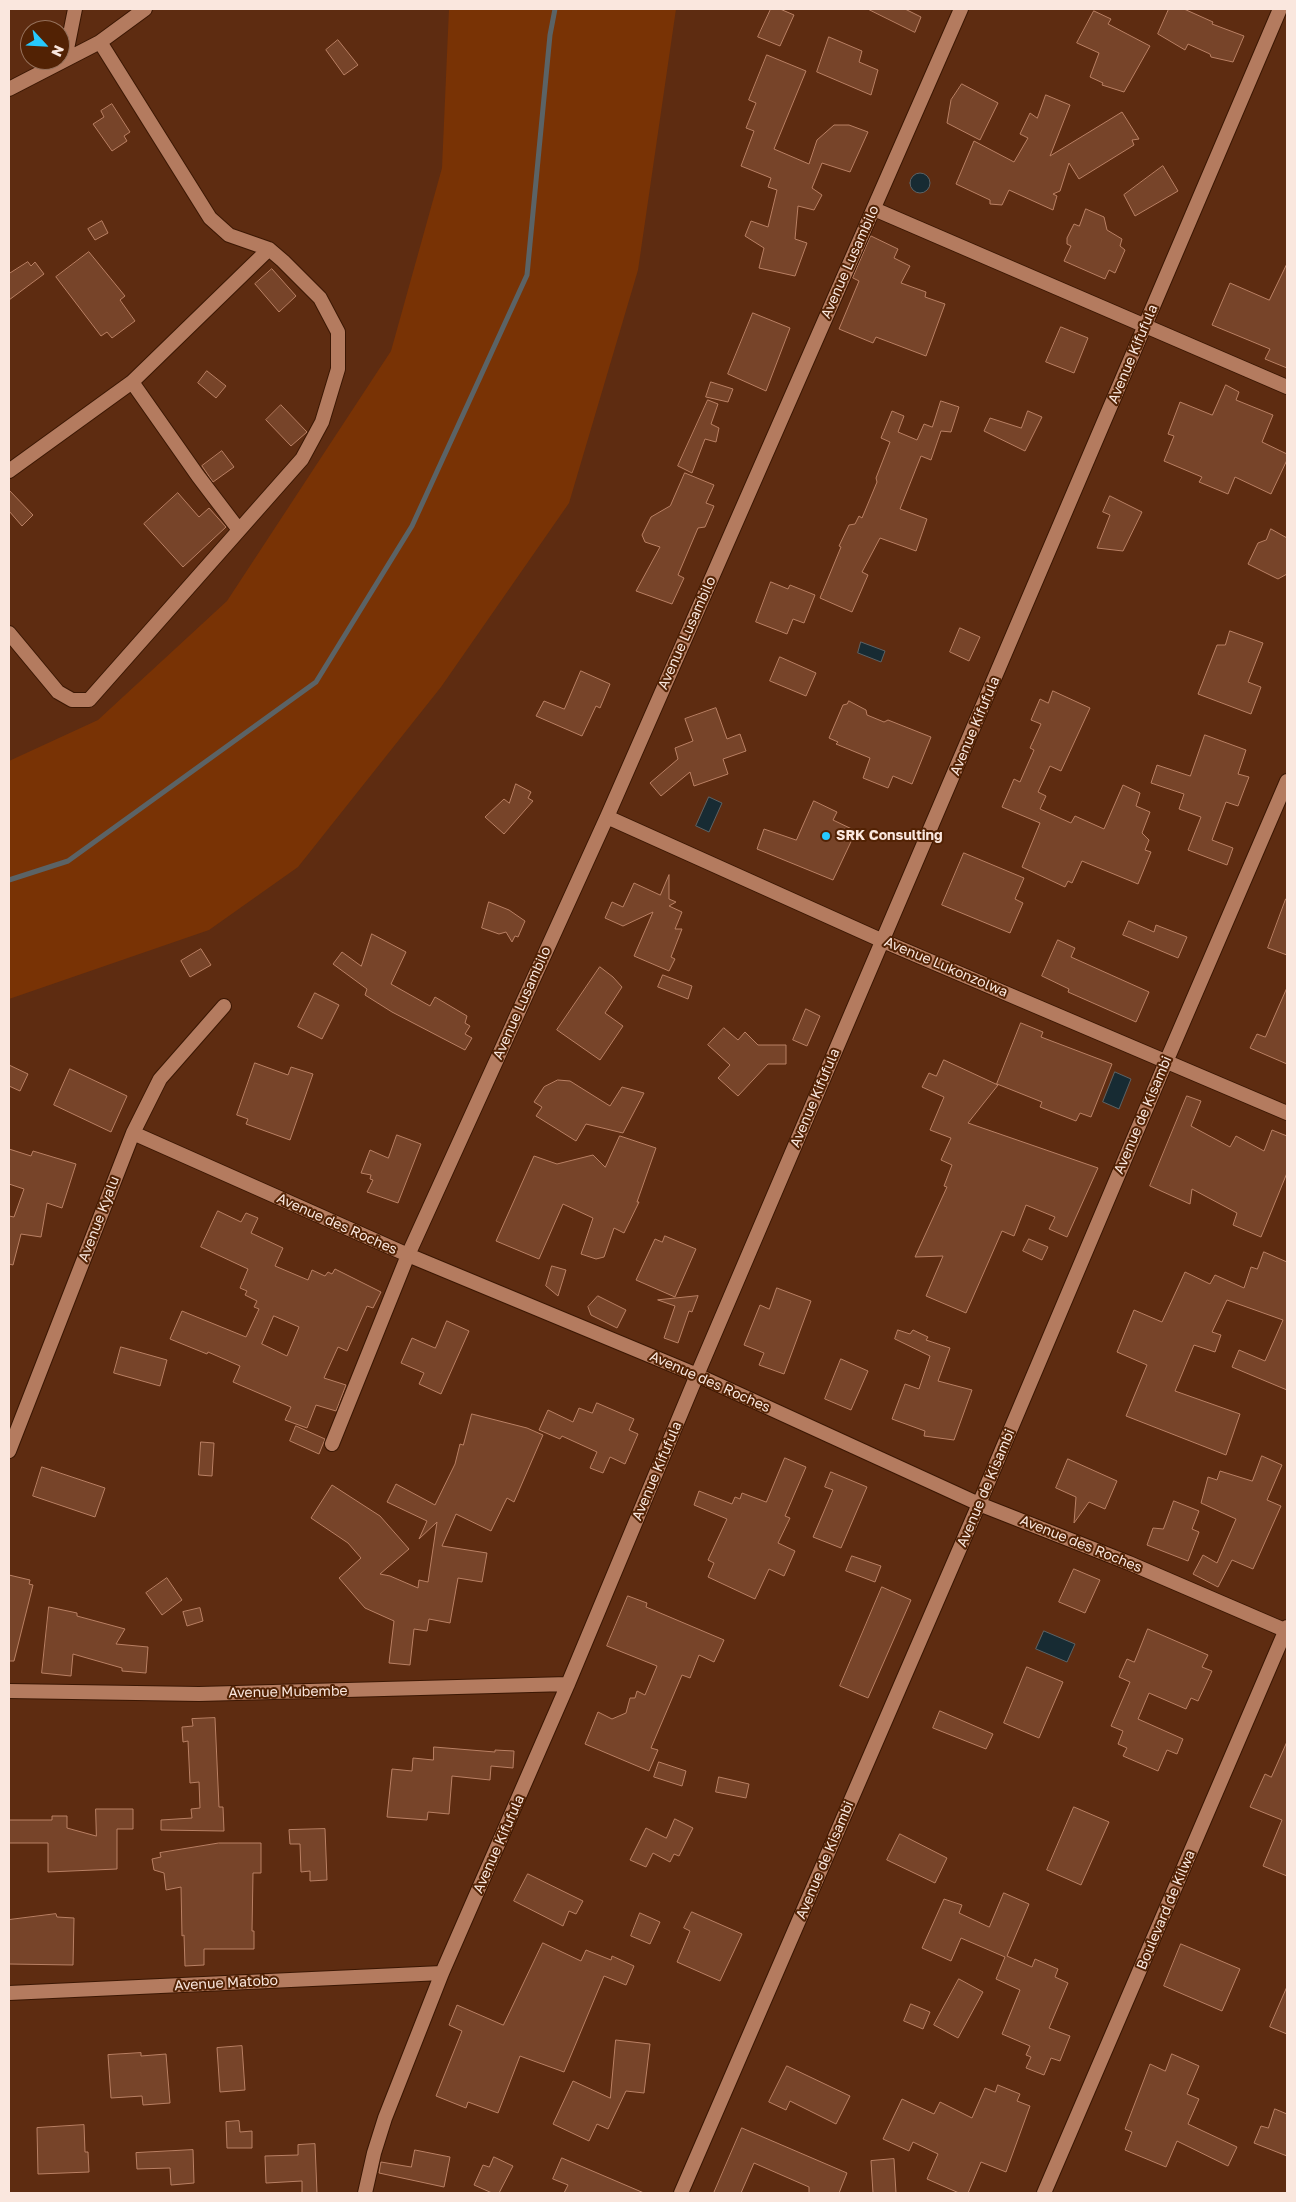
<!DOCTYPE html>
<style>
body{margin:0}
#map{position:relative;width:1296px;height:2202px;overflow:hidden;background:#5e2c11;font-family:"Golos Text",sans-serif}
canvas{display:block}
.frame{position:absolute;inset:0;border:10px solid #fae7de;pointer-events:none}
.north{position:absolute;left:20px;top:20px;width:50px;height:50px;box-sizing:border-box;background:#522204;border:1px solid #95715b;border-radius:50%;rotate:115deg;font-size:14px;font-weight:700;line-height:20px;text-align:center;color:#fae7de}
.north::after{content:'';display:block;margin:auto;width:18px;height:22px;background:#26c9fe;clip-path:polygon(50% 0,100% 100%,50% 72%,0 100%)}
</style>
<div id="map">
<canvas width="1296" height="2202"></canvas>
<div class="frame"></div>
<div class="north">N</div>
</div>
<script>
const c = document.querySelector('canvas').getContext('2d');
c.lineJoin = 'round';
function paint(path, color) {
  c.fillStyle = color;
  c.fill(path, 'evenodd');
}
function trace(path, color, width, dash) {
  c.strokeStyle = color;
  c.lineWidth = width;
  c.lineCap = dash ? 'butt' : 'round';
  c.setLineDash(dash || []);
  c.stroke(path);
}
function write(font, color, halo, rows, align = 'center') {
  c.font = font + ' "Golos Text",sans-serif';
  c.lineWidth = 4;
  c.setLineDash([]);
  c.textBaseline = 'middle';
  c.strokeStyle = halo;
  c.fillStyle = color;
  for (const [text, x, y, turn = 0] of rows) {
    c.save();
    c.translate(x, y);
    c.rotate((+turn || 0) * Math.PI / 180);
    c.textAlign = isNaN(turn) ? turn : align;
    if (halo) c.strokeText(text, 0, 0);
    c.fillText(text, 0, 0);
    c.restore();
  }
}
const green = new Path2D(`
 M449,9H676L638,270L569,503L441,687L298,867L209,930L9,999V761L98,720L227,601L391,351L442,168Z`);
const water = new Path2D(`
 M910 183a10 10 0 1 1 20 0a10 10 0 1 1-20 0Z
 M861,642L885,651L881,662L858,653Z
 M709,797L722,803L709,832L696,826Z
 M1115,1072L1131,1079L1119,1109L1103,1102Z
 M1044,1631L1075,1644L1067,1662L1036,1649Z`);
const stream = new Path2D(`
 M9,880L68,861L316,682L412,526L527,275L550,35L555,9`);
const building = new Path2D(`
 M771,9H780L794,15L780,46L758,37Z
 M868,9H905L921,17L915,32Z
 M1169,9H1184L1213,22L1212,24L1244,36L1233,62L1211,57L1210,54L1188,44L1185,50L1158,34Z
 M1094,11L1111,19L1108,24L1150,46L1124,92L1102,85L1103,83L1090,77L1099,53L1077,43Z
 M829,37L862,51L859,62L878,70L871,95L817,72Z
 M338,40L358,65L344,75L326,50Z
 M767,55L806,71L774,149L809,164L817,140L834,125H849L868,132L850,172L822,163L812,188L822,195L814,210L798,206L795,239L807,243L795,276L759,268L764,248L745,236L751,221L768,227L777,190L768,187L771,178L741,166L754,131L746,128L756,103L749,100Z
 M962,84L998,103L980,140L947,123L951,100Z
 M1046,95L1070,105L1050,156L1122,112L1139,139L1132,140L1134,145L1079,179L1069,163L1060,191L1053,194L1057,196L1053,210L1009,190L1002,205L990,204V200L956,184L974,141L1014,162L1028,138L1020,134L1030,113L1037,118Z
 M112,104L130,132L124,136L127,141L112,151L93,124L104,117L101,111Z
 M1163,166L1178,191L1135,216L1124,195Z
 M1086,209L1104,217L1107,230L1122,239L1120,246L1125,250L1115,273L1109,270L1105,279L1064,261L1071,246L1067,244V238L1074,224L1079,226Z
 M102,221L108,233L95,240L88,229Z
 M871,236L898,249L894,258L910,266L901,283L926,292L925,297L945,304L926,356L876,337L873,343L839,329L859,281L853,278Z
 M89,252L125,296L120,300L135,321L112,338L107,332L101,336L56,277Z
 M28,262L31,266L35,262L44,274L9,300V274Z
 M1287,264V368L1265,359L1270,349L1212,325L1230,283L1269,300Z
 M272,269L296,296L279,312L255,284Z
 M753,313L790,328L766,391L728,374Z
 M1061,327L1088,338L1074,373L1046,362Z
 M207,371L226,386L216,398L198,383Z
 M711,382L733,389L728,402L706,397Z
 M1226,385L1239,392L1236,400L1273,415L1262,442L1287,454V460L1271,494L1235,477L1228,494L1199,482L1202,477L1164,461L1174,436L1168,434L1180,402L1212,415Z
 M708,400L718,404L711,424L719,428L716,442L705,439L692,473L678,466Z
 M941,401L959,407L951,432L941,431L931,460L921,456L900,509L927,519L916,551L880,538L862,572L868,575L852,612L820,598L841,547L839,546L849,525L855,524L859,516L862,518L877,482L876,478L890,442L881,438L892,411L904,416L898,432L917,440L924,424L932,427Z
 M281,405L307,432L291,446L266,420Z
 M1028,411L1042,417L1025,451L984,431L990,418L1021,428Z
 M222,451L234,467L213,482L202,466Z
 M685,473L714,485L706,503L714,506L705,527L698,528L678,575L684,578L672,604L636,591L660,547L645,542L642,535L651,517L670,506Z
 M9,490L33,515L22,526L9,511Z
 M178,493L199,517L209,508L226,527L183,567L144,524Z
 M1110,496L1142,512L1123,551L1097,548L1110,515L1103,512Z
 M1271,529L1287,538V574L1278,579L1248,564L1258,543L1266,540Z
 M771,582L788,589L790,585L815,595L804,623L793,619L787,634L756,622Z
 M960,628L980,637L969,661L950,652Z
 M1230,631L1263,643L1248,682L1261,687L1251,714L1198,694L1217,645H1225Z
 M780,657L816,673L806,696L770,681Z
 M581,671L610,684L600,708L596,706L582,736L536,716L544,701L564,709Z
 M1053,691L1090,708L1061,771L1050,766L1038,792L1046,796L1040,809L1071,823L1075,816L1104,829L1123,785L1140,793L1136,806L1150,812L1142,833L1149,840L1145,850L1151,852L1138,884L1082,861L1072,883L1068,881L1065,887L1022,867L1040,823L1002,807L1014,779L1020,782L1034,750L1030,748L1041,724L1031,720L1040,699L1048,703Z
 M849,701L866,710L867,715L884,722L888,720L931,737L912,784L893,776L888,788L863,778L870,758L836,744L838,742L829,738L843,705L847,704Z
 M716,708L727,739L740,734L746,751L723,759L728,774L694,786L690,772L661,796L650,783L678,759L675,748L693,741L685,719Z
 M1205,735L1246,750L1238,774L1249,777L1238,806L1226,802L1212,840L1233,848L1227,865L1188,850L1201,817L1179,809L1184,794L1151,783L1157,765L1190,776Z
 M516,784L531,792L528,798L533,801L504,834L485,817L504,799L509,803Z
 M814,801L837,812L833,820L856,831L833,880L757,849L764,829L796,840Z
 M964,853L1024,878L1015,899L1023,903L1010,933L942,905Z
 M669,875V899L676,902L669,906L682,912L675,929H682L671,957L675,959L669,971L634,956L653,912L623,926L605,918L612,902L623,907L634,883L660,895Z
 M1286,899H1287V955L1268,948Z
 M489,902L509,910L525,921L518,937L515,936L512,942L506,932L499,934L482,928Z
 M1129,921L1154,932L1156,925L1187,937L1178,958L1123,935Z
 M372,934L406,952L391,984L430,1006L435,997L467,1016L465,1023L470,1026L465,1034L472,1038L465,1050L392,1012L365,995L367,989L333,964L342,952L361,966Z
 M1058,940L1075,948L1071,957L1149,992L1136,1022L1068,992L1069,989L1042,976Z
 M201,949L211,965L190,977L181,961Z
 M600,967L613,977L622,987L605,1013L623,1026L600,1060L557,1030Z
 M663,975L692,986L688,999L658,987Z
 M1287,988V1064L1250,1048L1257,1034L1265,1037Z
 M315,993L339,1005L322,1039L298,1027Z
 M806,1009L820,1016L807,1046L793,1040Z
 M1021,1023L1043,1032L1041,1037L1112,1064L1091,1117L1080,1113L1076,1121L1040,1107L1042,1102L997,1084Z
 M724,1028L738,1040L745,1032L758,1045H786V1064H768L738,1096L718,1078L730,1065L708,1045Z
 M944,1060L998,1085L968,1123L1098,1168L1067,1237L1049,1229L1055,1217L1026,1205L1014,1236L1002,1231L966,1313L926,1296L943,1256L915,1257L947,1187L944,1186L952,1165L941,1160L951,1138L930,1130L944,1097L922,1087L929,1073L936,1076Z
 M255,1063L288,1075L291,1067L313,1074L290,1140L246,1124L248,1119L237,1115Z
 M9,1065L28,1074L20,1091L9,1086Z
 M70,1069L127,1096L111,1132L54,1105Z
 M558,1080L570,1081L610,1106L622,1087L644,1093L623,1133L586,1124L576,1141L536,1116L542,1107L534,1102L544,1087Z
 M1187,1096L1201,1101L1191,1126L1230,1147L1236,1136L1264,1151L1272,1130L1287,1136V1173L1261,1237L1233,1225L1237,1213L1192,1189L1190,1204L1150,1186Z
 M397,1135L421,1144L398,1203L367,1192L373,1180L370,1179L371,1175L361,1173L370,1150L388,1158Z
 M620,1136L656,1148L637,1202H639L624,1233L614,1228L604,1257L596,1259L581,1254L593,1218L563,1204L539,1259L496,1241L534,1156L557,1164L593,1155L605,1167Z
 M9,1149L31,1156L33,1151L76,1164L62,1208L47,1203L41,1237L21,1234L13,1265L9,1264V1216L14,1217L24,1189L9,1184Z
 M218,1211L241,1222L246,1213L258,1218L251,1233L283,1248L275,1266L308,1280L312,1270L325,1276L328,1272L332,1274L335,1269L381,1292L373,1308L367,1306L347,1351L338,1347L324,1378L346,1385L336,1411L316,1405L307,1428L285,1420L291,1407L233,1382L240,1366L208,1352L207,1354L170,1339L182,1311L246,1337L259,1309L254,1307L257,1301L245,1295L247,1291L240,1288L248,1269L201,1247ZM274,1316L299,1327L287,1356L262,1344Z
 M665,1236L696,1249L675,1297L636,1280L655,1239L662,1242Z
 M1029,1239L1048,1247L1042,1260L1023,1251Z
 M1264,1252L1287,1262V1390L1232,1367L1239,1350L1265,1361L1283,1320L1227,1300L1212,1332L1221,1335L1215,1352L1194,1345L1175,1391L1240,1414L1226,1455L1126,1416L1147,1365L1117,1352L1134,1310L1162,1322L1185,1272L1210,1284L1215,1275L1244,1288L1251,1267L1257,1269Z
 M552,1266L566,1270L558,1296L546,1286Z
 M777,1288L811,1301L784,1374L759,1365L764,1353L744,1345L760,1305L769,1309Z
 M598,1296L626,1310L617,1328L591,1315L588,1307Z
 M698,1296L692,1312L689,1311L678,1343L664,1338L675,1306L658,1300Z
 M447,1321L469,1331L441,1394L419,1384L424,1373L401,1363L412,1338L435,1348Z
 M898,1330L910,1334L913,1330L928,1337L926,1340L950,1348L938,1381L972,1390L954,1440L924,1436L925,1431L892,1419L905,1384L919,1389L930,1356L895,1339Z
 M121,1347L167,1360L160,1386L114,1373Z
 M841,1359L868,1371L851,1410L825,1399Z
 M597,1403L634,1419L629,1430L638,1434L625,1464L610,1457L603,1473L590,1468L597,1452L562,1436L560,1439L539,1430L548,1410L573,1422L579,1408L592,1413Z
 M472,1414L527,1428L543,1435L514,1502L507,1498L491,1531L456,1514L442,1546L487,1553L482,1582L458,1578L450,1623L429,1619L427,1631L414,1629L410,1665L389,1663L394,1621L365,1608L339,1578L361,1558L348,1543L311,1518L332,1485L380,1516L409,1549L380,1574L390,1576L418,1588L419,1580L428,1582L437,1522L419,1539L427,1521L387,1502L396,1484L435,1505L455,1464L460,1444L463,1445Z
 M296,1426L325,1439L319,1454L290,1441Z
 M201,1442L214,1443L212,1476L199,1475Z
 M1262,1456L1282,1465L1267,1500L1281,1506L1253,1569L1232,1560L1218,1587L1193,1574L1203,1555L1217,1563L1236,1519L1201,1503L1208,1477L1217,1480L1220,1471L1252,1481Z
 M785,1458L806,1467L785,1516L790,1518L778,1543L795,1551L784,1576L769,1569L755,1599L708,1577L714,1563L708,1560L727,1519L694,1505L699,1491L732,1504L735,1497L740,1499L742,1493L766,1502Z
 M1068,1459L1117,1481L1105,1509L1089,1502L1074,1523L1076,1497L1056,1488Z
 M42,1467L105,1488L95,1517L33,1496Z
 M831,1472L867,1487L841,1548L813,1537L833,1490L825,1487Z
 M1174,1501L1199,1511L1192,1529L1199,1532L1188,1561L1147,1545L1153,1528L1163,1529Z
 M852,1556L881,1566L875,1582L846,1571Z
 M1074,1569L1100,1580L1085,1613L1059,1602Z
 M9,1575L30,1580L29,1584L33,1585L14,1661H9Z
 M167,1578L182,1600L162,1615L146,1593Z
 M882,1587L911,1600L868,1698L840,1686Z
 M628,1596L647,1603L646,1607L724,1640L714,1662L699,1655L690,1678L682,1675L651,1748L658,1750L649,1771L585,1744L598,1712L612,1719L626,1713L630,1698H635L637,1691L645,1695L657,1666L607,1646Z
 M49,1607L77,1613V1616L125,1629L116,1644L148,1647L146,1673L122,1671V1668L73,1654L71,1676L42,1673Z
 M200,1608L203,1621L187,1626L183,1612Z
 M1148,1629L1208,1655L1202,1667L1212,1671L1198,1701L1191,1698L1186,1709L1149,1693L1138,1719L1183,1739L1177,1754L1167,1750L1158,1771L1123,1756L1127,1748L1118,1744L1123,1731L1111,1726L1130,1682L1119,1677L1127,1659L1134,1662Z
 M1027,1667L1063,1682L1039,1738L1004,1723Z
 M940,1711L993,1734L986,1749L933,1728Z
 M215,1718L219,1807H223L224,1831L161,1830V1820L192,1818L191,1809L200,1808L199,1782L190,1783L188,1741L183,1742L182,1727L193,1726L192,1719Z
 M1287,1742V1876L1263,1866L1282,1820L1250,1807L1265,1774L1271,1777Z
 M434,1747L495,1752V1750L514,1751L513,1768L491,1766L490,1780L452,1776L449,1814L428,1812L427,1820L387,1817L392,1769L412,1771L413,1758L433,1760Z
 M659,1762L686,1771L682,1786L654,1777Z
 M719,1777L749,1784L746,1798L716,1792Z
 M1074,1807L1109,1822L1081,1885L1047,1870Z
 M96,1809H133V1829H117V1869L48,1872V1843H9V1820H52V1816H67V1828L96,1836Z
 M675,1819L693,1828L679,1856L674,1854L670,1862L653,1853L646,1867L630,1860L646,1828L666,1838Z
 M325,1829L327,1880L310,1881V1871L301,1872L300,1844H290L289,1830Z
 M900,1834L947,1858L935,1883L887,1860Z
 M219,1843H261V1873H253L252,1931H254V1949H204V1965L185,1966L184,1935L182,1936L181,1887L166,1890L164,1873L154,1870L152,1859L161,1857L160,1853Z
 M528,1874L583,1901L576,1914L569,1911L563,1926L514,1901Z
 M1004,1893L1029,1904L1007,1956L1032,1967L1035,1959L1058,1969L1055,1977L1068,1983L1049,2028L1070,2036L1060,2061L1051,2058L1044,2075L1026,2068L1031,2057L1026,2055L1030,2046L1002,2034L1020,1990L996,1979L1005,1957L961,1938L951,1961L922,1948L944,1899L962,1905L959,1913L989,1927Z
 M692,1912L742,1934L720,1981L677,1962L690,1931L684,1928Z
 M640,1913L660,1922L650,1944L631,1936Z
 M56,1914L57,1917L74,1918L73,1965L9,1964V1920Z
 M543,1943L581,1961L586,1950L611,1960L612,1956L634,1966L626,1985L604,1976L564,2072L520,2056L498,2113L468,2102L466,2108L436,2096L462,2031L449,2025L457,2005L503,2025Z
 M1181,1944L1240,1969L1222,2011L1164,1986Z
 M959,1979L983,1992L958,2038L934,2025Z
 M1287,1987V2034L1270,2027Z
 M911,2004L930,2012L923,2029L904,2021Z
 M616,2040L650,2044L644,2093L626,2091L608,2129L597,2124L589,2141L553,2124L573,2081L610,2098Z
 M242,2046L245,2090L220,2092L217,2048Z
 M141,2053V2056L166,2054L170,2103L143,2105L142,2096L111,2098L108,2055Z
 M1172,2054L1199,2066L1187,2094L1199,2099L1188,2124L1237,2147L1228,2166L1177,2141L1166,2167L1125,2150L1132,2132L1125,2129L1150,2064L1165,2071Z
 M787,2066L850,2096L836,2124L790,2101L786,2110L769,2102Z
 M998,2085L1020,2094L1017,2101L1030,2106L1006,2172L981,2162L968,2193H959L927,2179L938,2154L913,2142L909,2151L883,2139L902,2099L934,2114L940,2102L972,2118L985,2088L995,2092Z
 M1275,2109L1287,2114V2156L1254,2143L1261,2126L1268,2128Z
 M239,2121L240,2132L252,2131V2148H227L226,2122Z
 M84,2125L85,2152H88L89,2172L38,2174L37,2128Z
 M742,2128L847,2173L839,2193H809V2187L754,2163L741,2193H714Z
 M315,2144L317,2193H302V2181L266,2183L265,2156L298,2155V2145Z
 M193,2150L194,2183L171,2185L170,2168L137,2169L136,2153Z
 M415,2150L450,2157L444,2187L379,2173L381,2162L411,2167Z
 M494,2157L513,2166L499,2193H492L474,2185L483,2165L489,2167Z
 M562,2158L644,2193H564L568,2185L553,2179Z
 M894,2159L896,2193H873L871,2161Z`);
const minor = new Path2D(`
 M65,59L75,9
 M9,89L100,42L145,9
 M874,209L1287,387
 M132,382L198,476L239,530
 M9,471L132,382L269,249
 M9,633L58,692L72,700H89L302,459L322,422L338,369V332L320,298L283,261L269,249L229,235L210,218L100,42
 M607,817L883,941L1287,1113
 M133,1133L408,1255L697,1375L979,1504L1129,1563L1287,1631
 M332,1444L408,1255L607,817L961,9
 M9,1451L133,1133L160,1079L224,1006
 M9,1691L199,1694L568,1684
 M9,1993L442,1973
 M365,2193L374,2153L385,2118L442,1973L568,1684L697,1375L1280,9
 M681,2193L979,1504L1166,1062L1287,781`);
const tertiary = new Path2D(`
 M1044,2193L1287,1627`);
const markers = [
 [826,836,5,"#26c9fe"]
];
const streetNames = [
 ["Avenue Lusambilo",850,262,-66],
 ["Avenue Kifufula",1133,354,-67],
 ["Avenue Lusambilo",687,633,-66],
 ["Avenue Kifufula",975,726,-67],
 ["Avenue Lukonzolwa",946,967,23],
 ["Avenue Lusambilo",522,1003,-66],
 ["Avenue Kifufula",815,1098,-67],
 ["Avenue de Kisambi",1143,1115,-67],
 ["Avenue Kyalu",99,1219,-69],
 ["Avenue des Roches",337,1224,24],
 ["Avenue des Roches",710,1382,24],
 ["Avenue Kifufula",657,1471,-67],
 ["Avenue de Kisambi",986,1488,-67],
 ["Avenue des Roches",1081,1544,22],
 ["Avenue Mubembe",288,1692,-1],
 ["Avenue Kifufula",499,1844,-66],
 ["Avenue de Kisambi",825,1860,-67],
 ["Boulevard de Kilwa",1166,1910,-67],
 ["Avenue Matobo",226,1983,-3]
];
const poiNames = [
 ["SRK Consulting",836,836]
];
paint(green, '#793305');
paint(water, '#172b33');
trace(water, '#5b6366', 1);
trace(stream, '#5b6366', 5);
paint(building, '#774429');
trace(building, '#b98064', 1);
trace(minor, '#3b1703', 16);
trace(tertiary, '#3b1703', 16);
trace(minor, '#b47b5f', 14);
trace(tertiary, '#b47b5f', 14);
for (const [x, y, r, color] of markers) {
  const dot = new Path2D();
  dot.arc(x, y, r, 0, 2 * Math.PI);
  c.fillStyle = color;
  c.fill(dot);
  trace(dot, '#522204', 2);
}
write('14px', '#fae7de', '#522204', streetNames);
write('bold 14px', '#fae7de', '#522204', poiNames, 'left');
</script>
